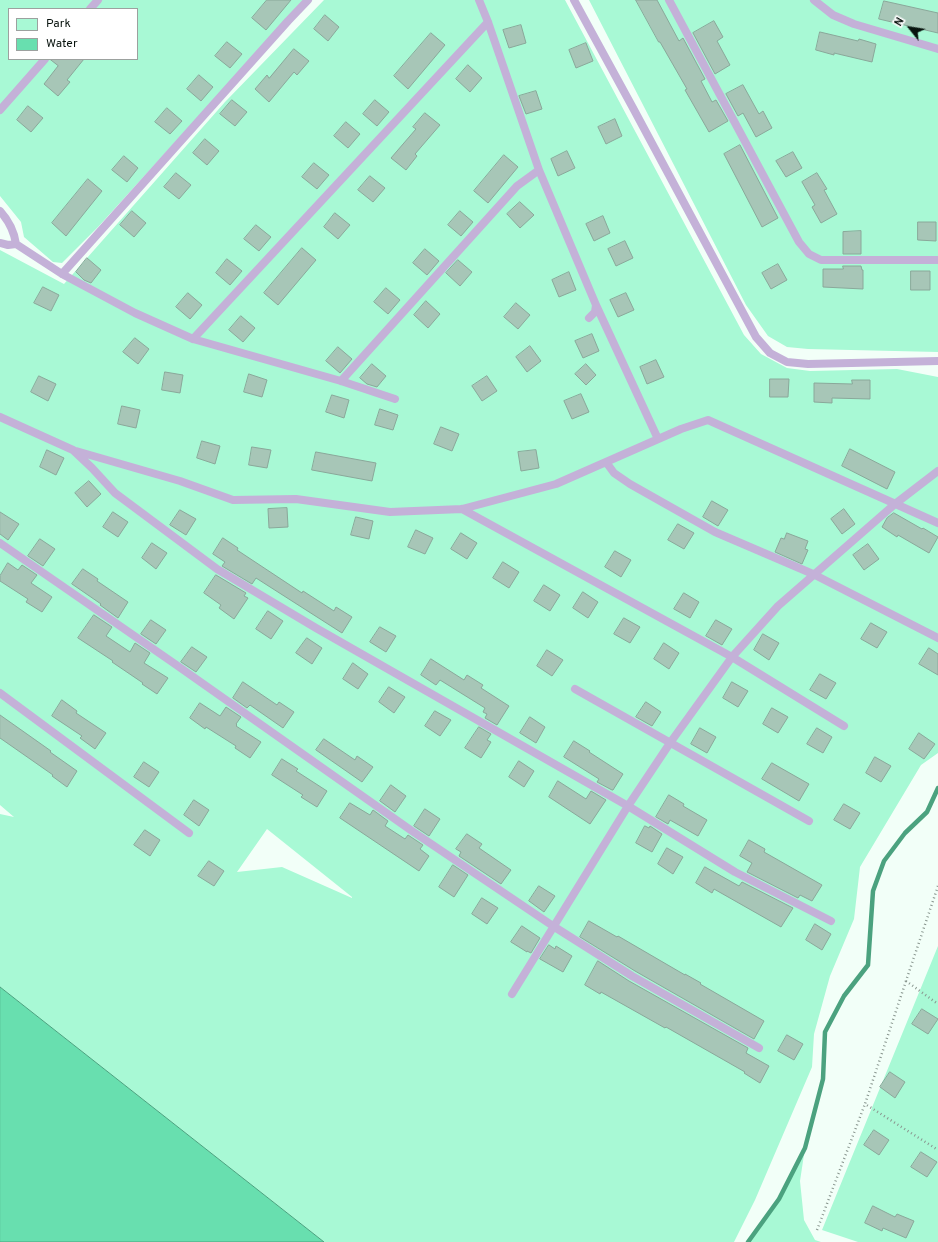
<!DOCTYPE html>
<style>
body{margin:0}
#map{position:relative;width:938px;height:1242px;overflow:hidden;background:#f2fff8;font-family:Overpass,sans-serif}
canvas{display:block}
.legend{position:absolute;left:8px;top:8px;width:130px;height:52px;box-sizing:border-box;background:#fff;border:1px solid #9ca19f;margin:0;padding:5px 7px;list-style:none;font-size:12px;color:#08130e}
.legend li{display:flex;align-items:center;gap:8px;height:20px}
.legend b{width:20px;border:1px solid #9ca19f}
.north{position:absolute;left:890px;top:8px;width:40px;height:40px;-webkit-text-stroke:3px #fff;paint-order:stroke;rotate:300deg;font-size:11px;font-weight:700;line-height:16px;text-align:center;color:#08130e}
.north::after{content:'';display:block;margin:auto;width:14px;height:18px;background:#08130e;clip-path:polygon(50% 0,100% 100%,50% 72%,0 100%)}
</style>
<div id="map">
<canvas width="938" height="1242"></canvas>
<ul class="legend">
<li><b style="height:11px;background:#a8f9d5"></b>Park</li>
<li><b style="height:11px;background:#68dfaf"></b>Water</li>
</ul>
<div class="north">N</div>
</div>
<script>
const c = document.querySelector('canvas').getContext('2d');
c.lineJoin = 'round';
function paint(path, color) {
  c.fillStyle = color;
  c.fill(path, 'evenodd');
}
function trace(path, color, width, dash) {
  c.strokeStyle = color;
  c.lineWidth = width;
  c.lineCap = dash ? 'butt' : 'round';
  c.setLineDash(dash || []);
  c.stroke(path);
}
const green = new Path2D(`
 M0,0H304L98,227L62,263L53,262L24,237L21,222L0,196ZM9,9H137V59H9Z
 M324,0H565L744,335L761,354L787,368L810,371L897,369L938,377V753L921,765L860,867L854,919L830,976L814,1034L812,1067L755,1200L734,1242H324L0,987V814L14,817L0,805V250L64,284L225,102ZM267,829L352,897V898L282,867L237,872Z
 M589,0H938V352L808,349L787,347L768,336L746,305Z
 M938,946V1242H858L822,1230Z
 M805,1148L800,1181L804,1220L815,1240L821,1242H748L779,1199Z`);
const water = new Path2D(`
 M0,987L324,1242H0Z`);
const stream = new Path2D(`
 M748,1242L779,1199L805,1148L823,1079L825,1032L844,996L868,965L873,891L884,861L905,833L927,812L938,788`);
const building = new Path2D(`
 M267,0H291L266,30L252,18Z
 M636,0H657L679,41L683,38L705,79L701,81L712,102L716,100L728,121L709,132L685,90L687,89L660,42H659Z
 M884,1L938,13V33L879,19Z
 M325,15L339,27L328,41L314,29Z
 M714,21L723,37L717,41L730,65L715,74L693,33Z
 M521,25L526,43L509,48L503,30Z
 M820,32L858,41L859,39L876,44L872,62L834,53V55L816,50Z
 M431,33L445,45L408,89L394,76Z
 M227,42L242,54L230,68L215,56Z
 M586,43L593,61L576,68L569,50Z
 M294,49L309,61L297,75L294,72L269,102L255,89L267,75L269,78Z
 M50,59H84L67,80L70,82L58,96L44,84L58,66Z
 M468,65L482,78L470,92L456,79Z
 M199,75L213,87L201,101L187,89Z
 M743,85L759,114L763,111L772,128L756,137L743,113L738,116L726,94Z
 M536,91L542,109L526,114L519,96Z
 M232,100L247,112L235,126L220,114Z
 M375,100L389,112L377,126L363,114Z
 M28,106L43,118L31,132L17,120Z
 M167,108L182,121L170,134L155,122Z
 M425,113L440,125L415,154L417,156L406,170L391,158L416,129L413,127Z
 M615,119L622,136L606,144L598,127Z
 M346,122L360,134L348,148L334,136Z
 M205,139L219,151L207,165L193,153Z
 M740,145L778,218L762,227L724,154Z
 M567,151L575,168L558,176L551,159Z
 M793,152L802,168L786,177L776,161Z
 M504,155L518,167L488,203L474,191Z
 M124,156L138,168L127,182L112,170Z
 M314,163L329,175L317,189L302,177Z
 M176,173L191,185L179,199L164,187Z
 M817,173L827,189L824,190L837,214L821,223L812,207L815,205L802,182Z
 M370,176L385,188L373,202L358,190Z
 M88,179L102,191L66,236L52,223Z
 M520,202L534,215L520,228L507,214Z
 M132,211L146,223L134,237L120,225Z
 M460,211L473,222L461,236L448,225Z
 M335,213L350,225L338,239L324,227Z
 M603,216L610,233L594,241L586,224Z
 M918,222H936V241L918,240Z
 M256,225L271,237L259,251L244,239Z
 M861,231V254H843V232Z
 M625,241L633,258L616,266L608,249Z
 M302,248L316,260L278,305L264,293Z
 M425,249L439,261L427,275L413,263Z
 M87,258L101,270L91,283L84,280L76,272Z
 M227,259L242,271L230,285L216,273Z
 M458,260L472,272L460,286L446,273Z
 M778,264L787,280L771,289L762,273Z
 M843,266H861L862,270H863V289L823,287V269H843Z
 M911,271H930V290H911Z
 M569,272L576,290L559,297L552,280Z
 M43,287L59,295L51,311L34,303Z
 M386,288L400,300L388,314L374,302Z
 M188,293L202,305L190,319L176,307Z
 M626,293L634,310L618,317L610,300Z
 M426,301L440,314L428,328L414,315Z
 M516,303L530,315L518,329L504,317Z
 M241,316L255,328L243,342L229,330Z
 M592,334L599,351L583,358L575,341Z
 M135,338L149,349L138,364L123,352Z
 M530,346L541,361L527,372L516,357Z
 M338,347L352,359L340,373L326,361Z
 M656,360L664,377L647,384L640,367Z
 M372,364L386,376L377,387L367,384L360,378Z
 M586,364L596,375L586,385L575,374Z
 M165,372L183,375L180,393L162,390Z
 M249,374L267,380L262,397L244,392Z
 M39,376L56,384L48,401L31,392Z
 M487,376L497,391L482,401L472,386Z
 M770,379H789L788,397H770Z
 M852,380H870V399L832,398V403L814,402V383L852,384Z
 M581,394L589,412L572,419L564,401Z
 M332,395L349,400L344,418L326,412Z
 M122,406L140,410L136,428L118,424Z
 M380,409L398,415L393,430L375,425Z
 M441,427L459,434L452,451L434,444Z
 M202,441L220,446L215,464L197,458Z
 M252,447L271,450L267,468L249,465Z
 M850,449L895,472L887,489L842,466Z
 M47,450L64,458L56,475L40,467Z
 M536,450L539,468L521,471L518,452Z
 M316,452L376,463L372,481L312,470Z
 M89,481L101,494L87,507L75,493Z
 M712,501L728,510L718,526L703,517Z
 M287,508L288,527L269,528L268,509Z
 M844,509L855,524L842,534L831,519Z
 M180,510L196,519L186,535L170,525Z
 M0,512L19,524L8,540L0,534Z
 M113,512L128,522L118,537L103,527Z
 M894,513L922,529L923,528L938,537L929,553L898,535L897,537L882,527L887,518Z
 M356,517L373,521L369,539L351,535Z
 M678,524L694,533L684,549L668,540Z
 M416,530L433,538L425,554L408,547Z
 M461,533L477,543L467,559L451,549Z
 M787,533L808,541L805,549L808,550L802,564L775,552L781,538L784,539Z
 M223,538L238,548L237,550L302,593L303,591L334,611L336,607L352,617L342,633L256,578L252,584L222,566L225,562L213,554Z
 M40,539L55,549L43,566L28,556Z
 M152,543L167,553L156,569L142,558Z
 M868,544L879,559L864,570L853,555Z
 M615,551L631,560L621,577L605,567Z
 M503,562L519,572L509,588L493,578Z
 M8,563L18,570L22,565L37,575L31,583L52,597L42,612L26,602L28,599L0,581V576Z
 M83,569L98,579L97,581L128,602L118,618L100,605L101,604L72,584Z
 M216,575L246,593L244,596L248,598L234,619L219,608L221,605L204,593Z
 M544,585L560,595L550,611L534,601Z
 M583,592L598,602L588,618L573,608Z
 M684,593L699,602L690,618L674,609Z
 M268,611L283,621L271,639L256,629Z
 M94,615L112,627L106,636L130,652L135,643L150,653L144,663L168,678L157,694L142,684L143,683L112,662L113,661L78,638Z
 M624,618L640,627L630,643L614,634Z
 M151,620L166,630L156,644L141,634Z
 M716,620L732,629L722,645L706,636Z
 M871,623L887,632L877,648L861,639Z
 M380,627L396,636L386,652L370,642Z
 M763,634L779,643L769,660L754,650Z
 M307,638L322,648L312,664L296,653Z
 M664,643L679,653L669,669L654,659Z
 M192,647L207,657L196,672L181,662Z
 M929,648L938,654V675L919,664Z
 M547,650L563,660L552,676L537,666Z
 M431,659L464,680L467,675L483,685L481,688L509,706L497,725L485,718L487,714L483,712L485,708L440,680L436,685L421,675Z
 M353,663L368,674L358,689L343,679Z
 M820,674L836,683L826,699L810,690Z
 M243,682L277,705L279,702L294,712L283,728L250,705L247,708L233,698Z
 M732,682L748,691L738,707L723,698Z
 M389,687L405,697L394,713L379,702Z
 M62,700L77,711L76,713L106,733L95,749L80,738L82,736L52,716Z
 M646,702L661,712L652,726L636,717Z
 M200,703L220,716L226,707L241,717L236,724L237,725L236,726L261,742L250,758L235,748L236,746L206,727L205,729L190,718Z
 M772,708L788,717L778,733L763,724Z
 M435,711L451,720L440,736L425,726Z
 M0,715L51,751L50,752L77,771L67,787L52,776L53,775L0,738Z
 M530,717L545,727L536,743L520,733Z
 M479,727L491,734L487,740L491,742L481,758L465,748Z
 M700,728L716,737L707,753L691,744Z
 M817,728L832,737L823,753L807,744Z
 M919,733L935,744L924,759L909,749Z
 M324,739L355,760L357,756L373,767L362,782L316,750Z
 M574,741L590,751L589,752L623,774L613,790H612L597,782L599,779L564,757Z
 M875,757L891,766L881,782L866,773Z
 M282,759L298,769L296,771L327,791L317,807L301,797L303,795L272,775Z
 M519,761L534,771L524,787L509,777Z
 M144,762L159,772L149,787L134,777Z
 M772,763L809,784L799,801L762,779Z
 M558,781L586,799L591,791L606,800L590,824L549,797Z
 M391,785L406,796L395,812L380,801Z
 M669,795L684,804L683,806L707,820L698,836L670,820L668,824L656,817Z
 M194,800L209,810L199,826L184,815Z
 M350,803L370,815L373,810L388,821L385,826L405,839L408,835L423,845L420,849L429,856L419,871L340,818Z
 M844,804L860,813L850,829L834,820Z
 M425,809L440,819L429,836L414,826Z
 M645,826L649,828L650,826L662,834L652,852L636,843Z
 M145,830L160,840L150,856L134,845Z
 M467,834L482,844L479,848L511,870L501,884L459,856L461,852L456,849Z
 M749,840L765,849L764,852L822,885L812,901L800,895L798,898L747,872L752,863L740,856Z
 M667,848L683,857L673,874L658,864Z
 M209,861L224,871L214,886L198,876Z
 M453,865L468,875L454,897L439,887Z
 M705,867L739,886L742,882L793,908L781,927L714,889L712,893L696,883Z
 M539,886L555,896L544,912L529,901Z
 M482,898L498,908L487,924L472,914Z
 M589,921L617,937L618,936L685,975V974L701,983L700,984L764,1021L754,1039L635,971L580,937Z
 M815,924L831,934L822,950L806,940Z
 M522,926L540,938L531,953L527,951V952L511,942Z
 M549,945L555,949L556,946L572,956L563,972L540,959Z
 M598,961L629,981L748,1048L746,1053L769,1066L760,1083L744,1073L745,1072L666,1027L665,1028L601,992L600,994L585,985Z
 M922,1009L938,1019L928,1034L912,1024Z
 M787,1035L803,1044L794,1060L778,1051Z
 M890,1072L905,1082L895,1098L880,1087Z
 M874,1130L889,1140L879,1155L864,1145Z
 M921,1152L937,1162L927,1177L911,1167Z
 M873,1206L895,1217L897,1214L914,1221L906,1238L883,1228L882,1231L865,1223Z`);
const path = new Path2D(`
 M938,886L906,981L938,1004
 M906,981L865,1104L938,1150
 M817,1230L865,1104`);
const lane = new Path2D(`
 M479,0L488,22L539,170L596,305L595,312L589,318
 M574,0L633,108L756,337L770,353L787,362L808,364L938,361
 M669,0L799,242L809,254L821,260H938
 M814,0L833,15L854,24L938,49
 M90,9L98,0
 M0,110L45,59
 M0,211C9,221 14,230 16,244L8,245L0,243
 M16,244L62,274L135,313L193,339L341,381L395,399
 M62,274L288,21L308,0
 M596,305L658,439
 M193,339L488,22
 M341,381L517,186L539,170
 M0,417L73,450L92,468L115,493L217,569L316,628L628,806L735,872L831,921
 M76,451L180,481L233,500L296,499L390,512L462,509L556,484L681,429L708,420L938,523
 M606,462L614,473L630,484L715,532L813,574L938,638
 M462,509L732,657L844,726
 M0,543L175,664L412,831L553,926L632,976L759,1048
 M575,689L809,821
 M0,693L189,833
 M512,994L628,806L670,743L732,657L778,606L895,504L938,471`);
paint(green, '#a8f9d5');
paint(water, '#68dfaf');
trace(water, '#4ba27f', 1);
trace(stream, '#4ba27f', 4.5);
paint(building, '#a7c6b7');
trace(building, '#8aa89a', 1);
trace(path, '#89968f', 2.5, [1, 3]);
trace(lane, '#c4b1d8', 8);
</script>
